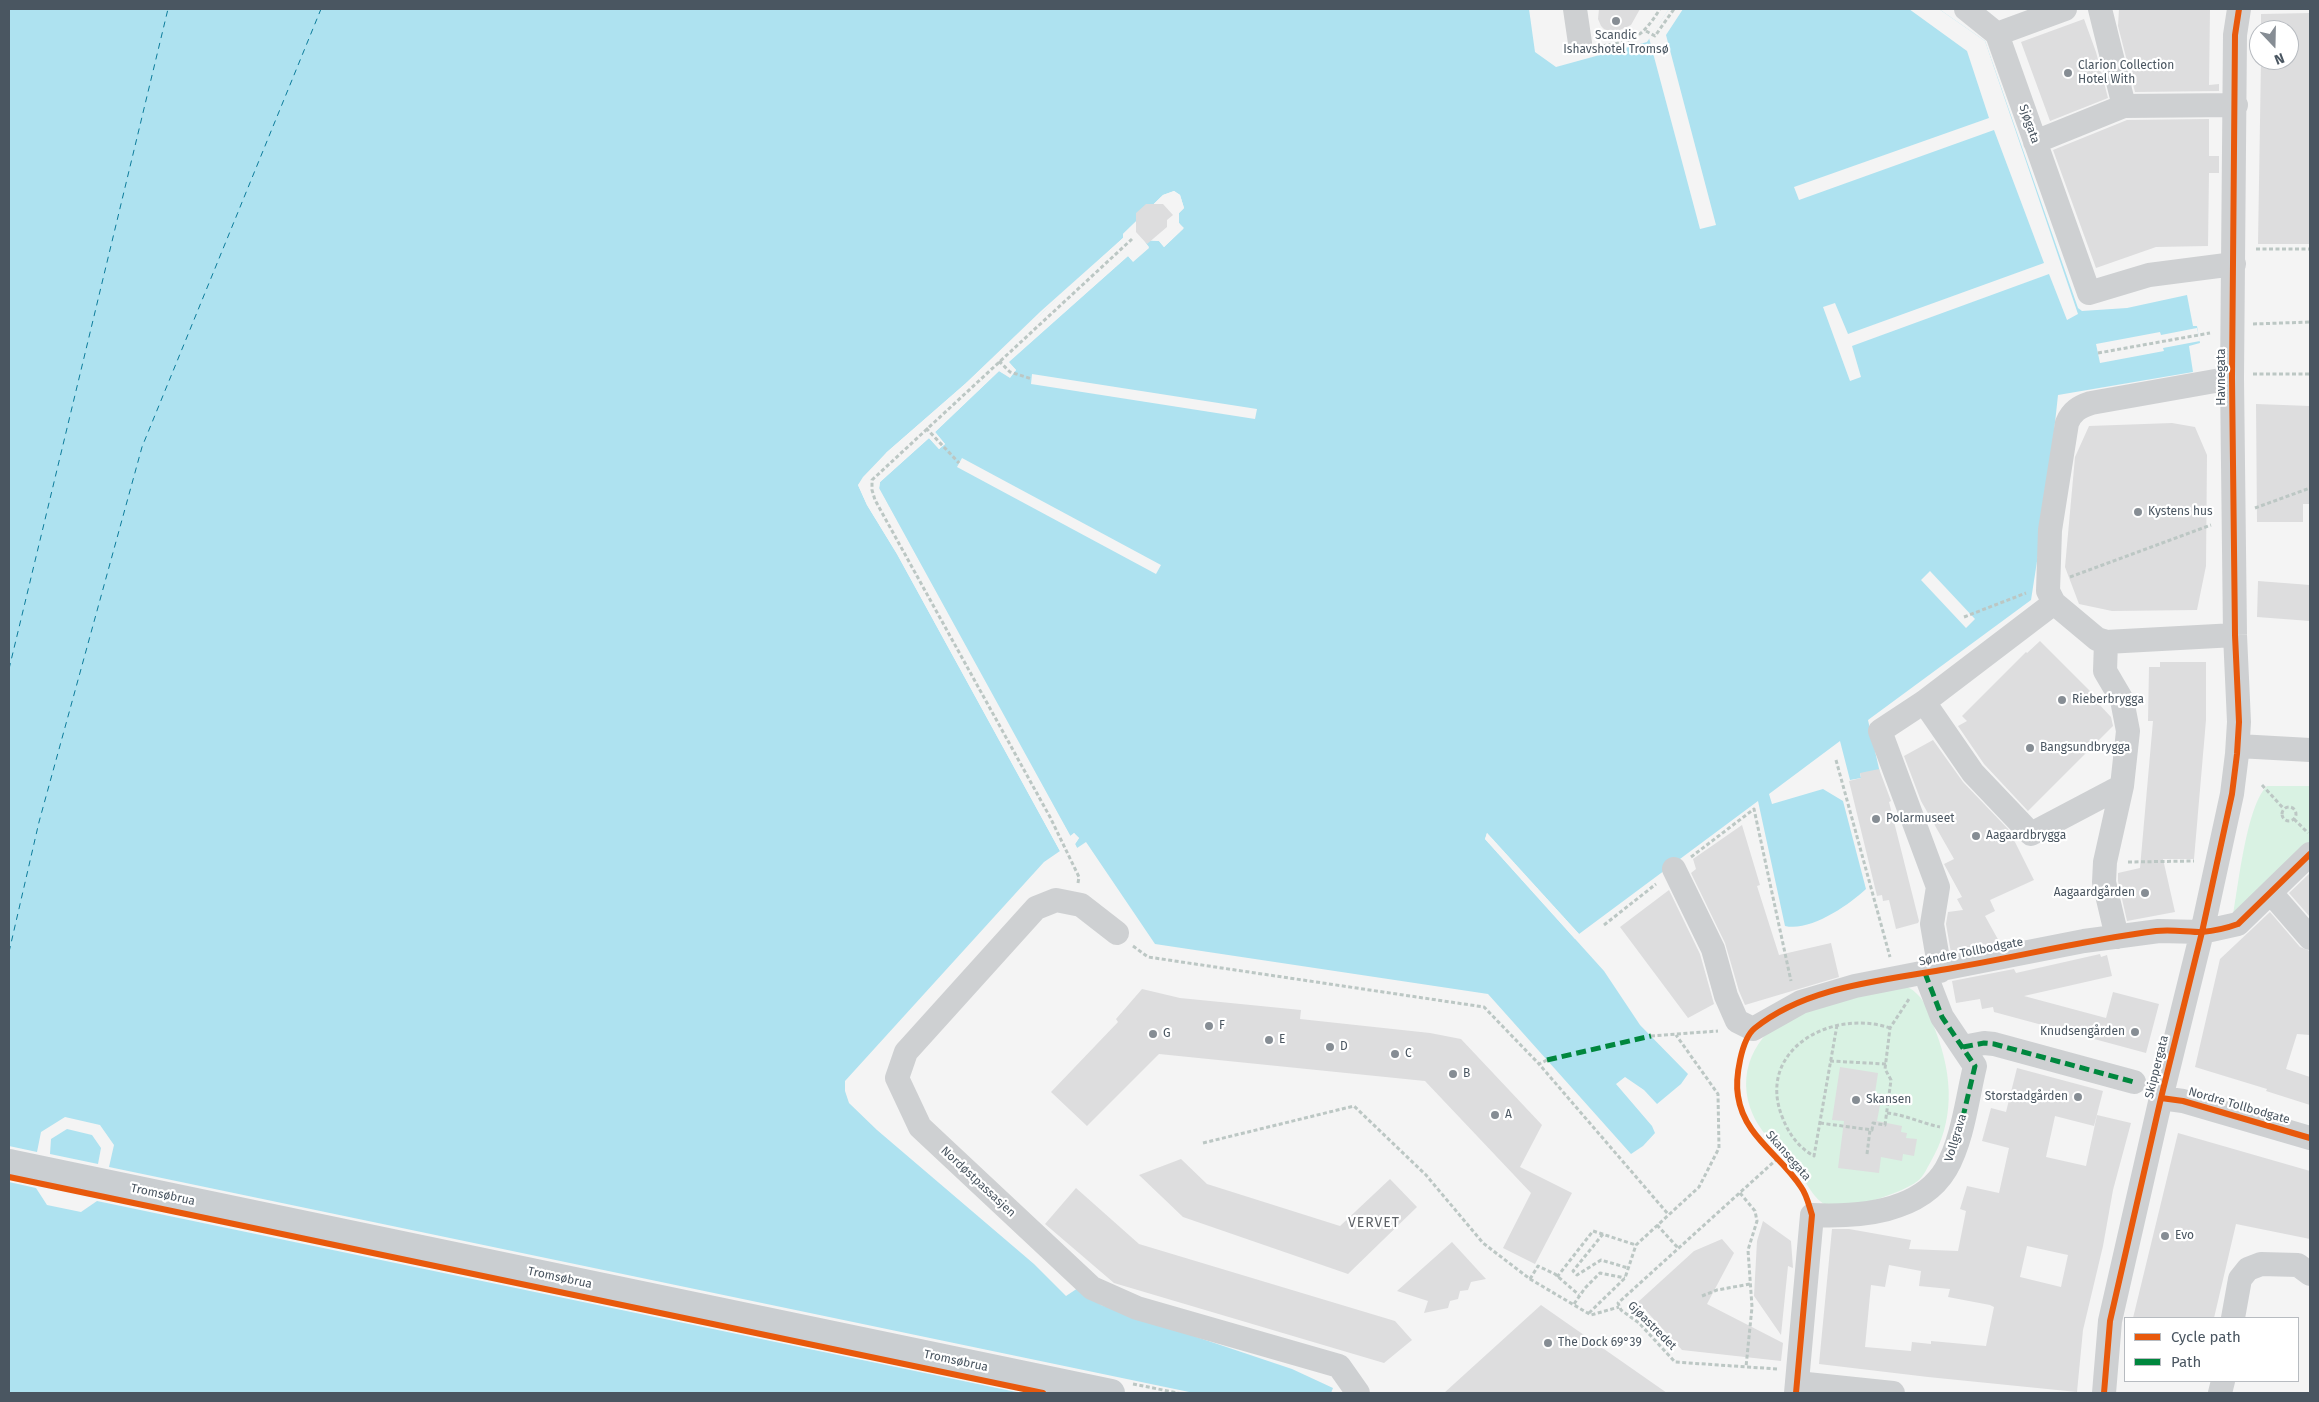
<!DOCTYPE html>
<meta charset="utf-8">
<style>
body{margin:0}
#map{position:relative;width:2319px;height:1402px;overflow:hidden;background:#f4f4f4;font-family:"Fira Sans",sans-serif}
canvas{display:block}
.frame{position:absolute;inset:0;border:10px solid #4a5661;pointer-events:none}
.legend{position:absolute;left:2124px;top:1317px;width:175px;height:65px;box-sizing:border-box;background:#fff;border:1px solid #b7bbc0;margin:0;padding:6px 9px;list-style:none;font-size:15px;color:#4a5661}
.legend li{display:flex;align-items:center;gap:10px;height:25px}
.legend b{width:25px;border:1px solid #b7bbc0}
.north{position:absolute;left:2249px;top:20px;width:50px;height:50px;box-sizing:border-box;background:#fff;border:1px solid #b7bbc0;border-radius:50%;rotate:159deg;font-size:14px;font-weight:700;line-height:20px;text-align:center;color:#4a5661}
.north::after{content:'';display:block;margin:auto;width:18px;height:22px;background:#868d94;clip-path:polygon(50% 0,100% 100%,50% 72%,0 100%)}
</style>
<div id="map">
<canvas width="2319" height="1402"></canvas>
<div class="frame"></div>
<ul class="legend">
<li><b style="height:6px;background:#e8590c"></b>Cycle path</li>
<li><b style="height:6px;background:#00873e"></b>Path</li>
</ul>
<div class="north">N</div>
</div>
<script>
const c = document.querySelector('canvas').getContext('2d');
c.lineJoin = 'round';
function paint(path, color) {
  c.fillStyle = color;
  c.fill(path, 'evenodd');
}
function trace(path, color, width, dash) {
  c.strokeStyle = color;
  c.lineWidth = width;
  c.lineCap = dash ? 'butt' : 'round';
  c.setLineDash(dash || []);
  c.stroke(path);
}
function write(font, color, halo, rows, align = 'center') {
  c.font = font + ' "Fira Sans",sans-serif';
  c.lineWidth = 4.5;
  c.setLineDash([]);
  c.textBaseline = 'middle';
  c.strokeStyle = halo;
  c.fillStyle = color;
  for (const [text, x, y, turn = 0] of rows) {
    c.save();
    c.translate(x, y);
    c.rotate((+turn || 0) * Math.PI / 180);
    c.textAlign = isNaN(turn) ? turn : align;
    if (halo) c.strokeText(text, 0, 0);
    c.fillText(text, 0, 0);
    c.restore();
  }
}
const green = new Path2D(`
 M2267,786H2310V843L2232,921C2238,890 2246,806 2267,786Z
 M1903,985C1924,993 1929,1012 1936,1032C1953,1077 1955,1121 1930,1163C1927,1168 1924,1175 1920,1179C1907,1192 1849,1210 1831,1207C1818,1204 1809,1188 1803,1178C1788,1156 1764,1139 1753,1115C1735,1074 1754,1034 1793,1014C1802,1009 1815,1008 1825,1005C1851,998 1877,992 1903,985Z`);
const water = new Path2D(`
 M9,9H1529L1535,52L1556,67L1647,42L1669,9H1939L1985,41L2078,308L2082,311L2127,308L2187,295L2193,326H2197L2200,343L2189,346L2193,372L2058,395L2047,497L2031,600L1868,720L1880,773H1860L1861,778L1850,780L1840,741L1769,794L1772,804L1823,789L1843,801L1866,889C1849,905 1810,932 1785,926L1758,801L1579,934L1487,833L1485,839L1604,971L1640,1025L1688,1074L1681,1084L1657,1104L1644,1090L1625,1077L1616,1084L1652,1126L1655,1133L1643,1146L1631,1154L1488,994L1155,944L1086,842L1077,848L1075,844L1079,838L1074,833L1071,837L879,488L880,482L929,438L939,449L945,444L935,432L999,371L1010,377L1016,370L1008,362L1128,256L1133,261L1149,247L1143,240L1159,241L1164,247L1183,229L1179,223V213L1184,208L1180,195L1174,191L1163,195L1123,234V238L965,384L887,452L858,485L867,505L897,554L1060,851L1044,862L845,1081V1091L849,1103L877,1130L1034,1264L1066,1296L1081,1286L1101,1305L1292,1369L1333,1388L1331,1393H9Z`);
const pier = new Path2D(`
 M1669,9H1683L1666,35L1716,225L1700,229L1649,38Z
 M1909,9H1939L1985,41L2078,314L2067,320L2049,274L1852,346L1861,377L1850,381L1823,307L1835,303L1848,334L2044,263L1994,130L1799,200L1794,187L1989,118L1967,51Z
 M1174,191L1180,195L1184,208L1179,213V223L1184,228L1164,247L1159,241L1144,240L1149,248L1133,262L1128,256L1009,362L1016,370L1010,378L999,371L935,432L945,444L939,449L929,438L880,482L879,489L1017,741L1070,836L1074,833L1079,838L1075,844L1077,848L1074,849L1072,845L1076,839L1074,836L1071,839L1068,838L877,490V482L928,436H931L939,446L941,444L933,433L934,430L998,369L1009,374L1013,370L1006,364L1007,361L1126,254H1129L1133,258L1146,247L1141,241V238H1160L1164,243L1180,228L1176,223V213L1181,207L1178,197L1173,194L1164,197L1125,235L1124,240L1043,312L967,386L889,454L865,478L861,485L870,504L899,553L1062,851H1060L897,554L867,505L858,485L863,477L887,452L965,384L1041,311L1123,238V234L1163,195Z
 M2197,328L2200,341L2163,348L2164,351L2100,363L2096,344L2160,332L2161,335Z
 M1032,374L1257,409L1255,419L1031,384Z
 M962,458L1161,565L1156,574L957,467Z
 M1930,571L1975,619L1966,628L1921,580Z
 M1487,833L1579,934L1577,936L1488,838L1577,937L1575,939L1485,839Z
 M65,1117L100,1125L114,1145L109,1167L1194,1393H1021L97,1201L81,1212L47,1205L36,1188L9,1182V1146L37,1152L41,1132ZM67,1129L92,1135L101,1148L98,1164L50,1154L51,1139Z`);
const ferry = new Path2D(`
 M9,669L168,9
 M9,952L39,822L142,447L321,9`);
const building = new Path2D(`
 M1599,9H1640L1631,25L1613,33L1607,32L1601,26L1598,19Z
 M2119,9L2210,10L2209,85L2219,84V91L2135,92L2118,26Z
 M2310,13V244H2258L2261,60H2289V30H2261V14Z
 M2084,19L2096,52L2108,98L2050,121L2021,42Z
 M2209,119V156H2219V173H2209L2208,246L2156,247L2096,268L2053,150L2127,120Z
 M1146,204H1163L1173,215L1167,220V227L1147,244L1136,232V213Z
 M2256,404L2310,406V504H2303V522H2257Z
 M2172,423L2195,427L2207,455L2206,566L2197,610L2112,611L2079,604L2065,567L2075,457L2089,426Z
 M2258,581L2310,585V621L2257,617Z
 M2040,641L2098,699L2096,701L2111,717L2113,726L2028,811L1984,764L1958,726L1967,721L1962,716L2026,652L2027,653Z
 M2160,662H2206V720L2194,859H2163L2175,912L2127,921L2118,881V873L2140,868L2153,721H2148L2149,667H2160Z
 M1933,740L1963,782L2009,830L2034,880L1990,900L1995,911L1985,916L2000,943L1951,953L1946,924L1948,912L1963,910L1957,899L1962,897L1944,864L1954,859L1921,801L1904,756Z
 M1879,769L1891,801L1889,802L1919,921L1918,923L1896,929L1889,900L1883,901L1882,895L1877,896L1849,781L1861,778L1860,773Z
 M1742,825L1760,885L1757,886L1779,955L1831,943L1839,977L1745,1005L1739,991L1725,943L1691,873L1696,869L1693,859Z
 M2310,873V917L2289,893Z
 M1669,890L1700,954L1714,1004L1688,1018L1620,927Z
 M2270,912L2300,947L2310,951V1035L2297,1034L2286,1069L2310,1077V1105L2266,1091L2267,1089L2195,1067L2220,959Z
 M2100,954L2101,957L2107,955L2112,976L2024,996L2106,1018L2113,992L2159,1004L2146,1053L1994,1012L1993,1007L1982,1009L1980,999L1956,1003L1952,981L2014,969L2016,973Z
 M1142,989L1180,998L1301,1010L1300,1019L1430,1033L1461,1039L1542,1125L1520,1167L1572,1193L1535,1264L1503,1248L1531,1193L1425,1081L1159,1054L1087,1126L1051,1092L1118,1022L1116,1019Z
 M1840,1067L1878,1073L1875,1093L1882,1094L1877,1121L1902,1126L1901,1132L1907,1133L1906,1138L1917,1139L1914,1156L1903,1154L1902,1161L1881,1157L1879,1173L1838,1168L1844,1121L1832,1120Z
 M2017,1068L2103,1091L2094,1126L2055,1116L2046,1157L2086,1166L2097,1115L2131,1123L2113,1190L2103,1246L2083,1330L2077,1392L1928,1377L1819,1364L1832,1229H1849L1911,1240L1909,1249L1958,1251L1966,1211L1960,1209L1967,1186L1999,1193L2009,1148L1982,1141L1991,1108L2006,1112ZM2027,1246L2068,1255L2061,1287L2020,1277ZM1889,1265L1921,1271L1919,1286L1950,1289L1948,1297L1990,1305L1994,1307L1986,1346L1931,1341V1344L1912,1342L1911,1351L1865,1347L1871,1285L1885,1287Z
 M2178,1133L2310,1171V1239L2236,1224L2214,1318H2133Z
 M1181,1159L1207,1184L1340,1226L1390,1179L1417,1207L1348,1274L1183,1217L1139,1175Z
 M1076,1188L1139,1244L1395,1321L1412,1340L1384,1363L1114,1283L1045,1224Z
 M1763,1221L1791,1241L1793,1268L1788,1266L1781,1335L1754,1296L1757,1241Z
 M1722,1239L1734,1253L1707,1304L1783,1343L1781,1361L1682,1350L1638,1302L1694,1251Z
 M1452,1242L1486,1279L1471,1282L1468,1290L1460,1291L1458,1299L1450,1301L1448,1308L1424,1313L1428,1301L1397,1291Z
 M1541,1305L1667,1393H1444Z`);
const path = new Path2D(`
 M1646,31L1655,36L1674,9
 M1602,46C1635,41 1642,37 1660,9
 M2256,249H2310
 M2253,324L2310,322
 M2098,353L2210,333
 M999,361L1010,372L1032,379
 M2253,374H2310
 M926,428L959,463
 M2255,508L2310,488
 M2070,577L2211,525
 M1964,617L2026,593
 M1836,760L1890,957
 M2262,785L2284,809
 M2282 814a7 7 0 1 1 14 0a7 7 0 1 1-14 0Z
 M2294,819L2308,833
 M1691,857L1754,809L1791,981
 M2128,862L2194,861
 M1078,883L1079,877L1050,817L875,500L872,490V480L1132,239
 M1604,925L1656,884
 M1133,946L1148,957L1484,1007L1539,1064
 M1837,1025L1814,1156C1799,1148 1789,1134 1783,1119C1754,1050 1832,1008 1890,1028
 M1651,1036L1718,1031
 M1547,1060L1539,1064L1668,1214
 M1830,1061L1886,1064
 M1887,1113C1906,1115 1921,1123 1940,1127
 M1820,1123L1872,1130L1873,1123L1885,1125L1891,1080L1885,1069L1890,1028L1909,999
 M1203,1143L1354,1106L1426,1175L1483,1243L1530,1279L1591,1315L1619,1307
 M1867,1154L1870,1130
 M1740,1193L1755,1211L1757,1221L1748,1250L1752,1307L1746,1367
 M1657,1225L1679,1249
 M1603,1234L1573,1271L1577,1275L1601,1260L1628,1268
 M1557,1277L1593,1231L1636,1245
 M1530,1279L1538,1266L1555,1274L1579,1295
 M1702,1296L1717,1290L1750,1284
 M1574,1304L1585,1288L1600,1273L1625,1278
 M1589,1313L1625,1278L1636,1245L1699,1187L1719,1148L1718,1094L1676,1035
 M1777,1369L1675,1362L1639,1323L1621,1310L1618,1303L1777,1159
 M1133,1384L1178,1393`);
const minor = new Path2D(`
 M1575,9L1580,43
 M1966,9L1997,34
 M2100,9L2124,106
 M1997,34L2089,293L2149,275L2234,264
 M1997,34L2065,9
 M2035,142L2124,106L2236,105
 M2232,378L2091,403C2079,407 2072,411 2067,423L2050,530L2048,591L2054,603L2097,639L2106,642L2235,635
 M2106,642L2105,671L2122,700L2128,731L2122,786L2105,862L2104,882L2117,937
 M1924,702L1973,773L2031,834L2122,786
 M2238,746L2310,750
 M1674,869L1713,949L1726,996L1737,1021L1753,1029L1801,1002L1855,986L2084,941L2159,931L2202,932L2238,924L2310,854
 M2271,893L2310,938
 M1117,933L1081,905L1056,900L1036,908L906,1052L897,1078L920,1127L1092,1288L1137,1308L1339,1366L1358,1393
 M1940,971L1932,924L1938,887L1880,731L1924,702L2054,603
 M1963,1047L1984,1043L1994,1044L2134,1082
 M2161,1098L2183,1101L2310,1138
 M2233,1318L2240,1279L2248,1269L2261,1264L2298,1265L2310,1274
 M1797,1383L1893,1393
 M1796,1393L1812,1215C1858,1217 1920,1213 1946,1169C1963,1139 1967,1099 1975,1066L1942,1017L1925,973
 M2104,1393L2110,1321L2161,1098L2202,932L2232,794L2237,754L2239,722L2235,635L2232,378L2235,35L2239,9
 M2220,1393L2223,1381`);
const major = new Path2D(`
 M9,1163L1111,1393`);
const quiet = new Path2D(`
 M1925,973L1942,1017L1975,1066L1957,1142
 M1963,1047L1984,1043L1994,1044L2134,1082
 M1547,1060L1651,1036`);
const cycleway = new Path2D(`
 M2161,1098L2183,1101L2310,1138
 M9,1177L1043,1393
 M1796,1393L1812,1215C1809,1206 1807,1195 1801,1187C1781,1155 1744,1137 1738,1096C1735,1079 1741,1039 1755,1028C1806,987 1879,981 1941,970C2013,958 2084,940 2156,931C2171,929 2187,932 2202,932C2214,931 2227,928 2238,924L2310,854
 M2104,1393L2110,1321L2161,1098L2202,932L2232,794L2237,754L2239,722L2235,635L2232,378L2235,35L2239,9`);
const markers = [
 [1616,21,5,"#868d94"],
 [2068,73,5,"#868d94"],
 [2138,512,5,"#868d94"],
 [2062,700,5,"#868d94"],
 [2030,748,5,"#868d94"],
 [1876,819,5,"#868d94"],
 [1976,836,5,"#868d94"],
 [2145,893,5,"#868d94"],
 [1209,1026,5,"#868d94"],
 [2135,1032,5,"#868d94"],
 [1153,1034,5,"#868d94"],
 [1269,1040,5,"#868d94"],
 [1330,1047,5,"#868d94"],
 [1395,1054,5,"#868d94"],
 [1453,1074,5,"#868d94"],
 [2078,1097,5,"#868d94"],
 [1856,1100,5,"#868d94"],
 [1495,1115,5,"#868d94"],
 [2165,1236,5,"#868d94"],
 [1548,1343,5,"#868d94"]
];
const poiNames = [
 ["Scandic",1616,36,"center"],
 ["Ishavshotel Tromsø",1616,50,"center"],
 ["Clarion Collection",2078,66],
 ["Hotel With",2078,80],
 ["Kystens hus",2148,512],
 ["Rieberbrygga",2072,700],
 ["Bangsundbrygga",2040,748],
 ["Polarmuseet",1886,819],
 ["Aagaardbrygga",1986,836],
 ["Aagaardgården",2135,893,"right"],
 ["F",1219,1026],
 ["Knudsengården",2125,1032,"right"],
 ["G",1163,1034],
 ["E",1279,1040],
 ["D",1340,1047],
 ["C",1405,1054],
 ["B",1463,1074],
 ["Storstadgården",2068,1097,"right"],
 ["Skansen",1866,1100],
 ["A",1505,1115],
 ["Evo",2175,1236],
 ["The Dock 69°39",1558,1343]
];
const streetNames = [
 ["Sjøgata",2029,124,71],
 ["Havnegata",2222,377,-90],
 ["Søndre Tollbodgate",1971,952,-11],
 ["Skippergata",2157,1067,-76],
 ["Nordre Tollbodgate",2239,1106,16],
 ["Vollgrava",1956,1138,-73],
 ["Skansegata",1788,1156,49],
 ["Nordøstpassasjen",978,1182,43],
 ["Tromsøbrua",163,1195,12],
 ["Tromsøbrua",560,1278,12],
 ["Gjøastredet",1652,1326,45],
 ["Tromsøbrua",956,1361,12]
];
const neighbourhoodNames = [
 ["VERVET",1374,1223]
];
paint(green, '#d9f2e3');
paint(water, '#aee2f0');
paint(pier, '#f4f4f4');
trace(ferry, '#0c7c9b', 1, [6, 5]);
paint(building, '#ddddde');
trace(path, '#bcc7c4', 3, [4, 2.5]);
trace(minor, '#ced0d2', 24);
trace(major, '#caced1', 28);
trace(quiet, '#00873e', 5, [10, 5]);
trace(cycleway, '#e8590c', 6);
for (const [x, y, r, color] of markers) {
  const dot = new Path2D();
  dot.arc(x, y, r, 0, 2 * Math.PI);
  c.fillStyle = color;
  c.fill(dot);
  trace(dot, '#fff', 2);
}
write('12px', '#4a5661', '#fff', poiNames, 'left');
write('12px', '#4a5661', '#fff', streetNames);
c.letterSpacing = '1px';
write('14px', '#5f6368', '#fff', neighbourhoodNames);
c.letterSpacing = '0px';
</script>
